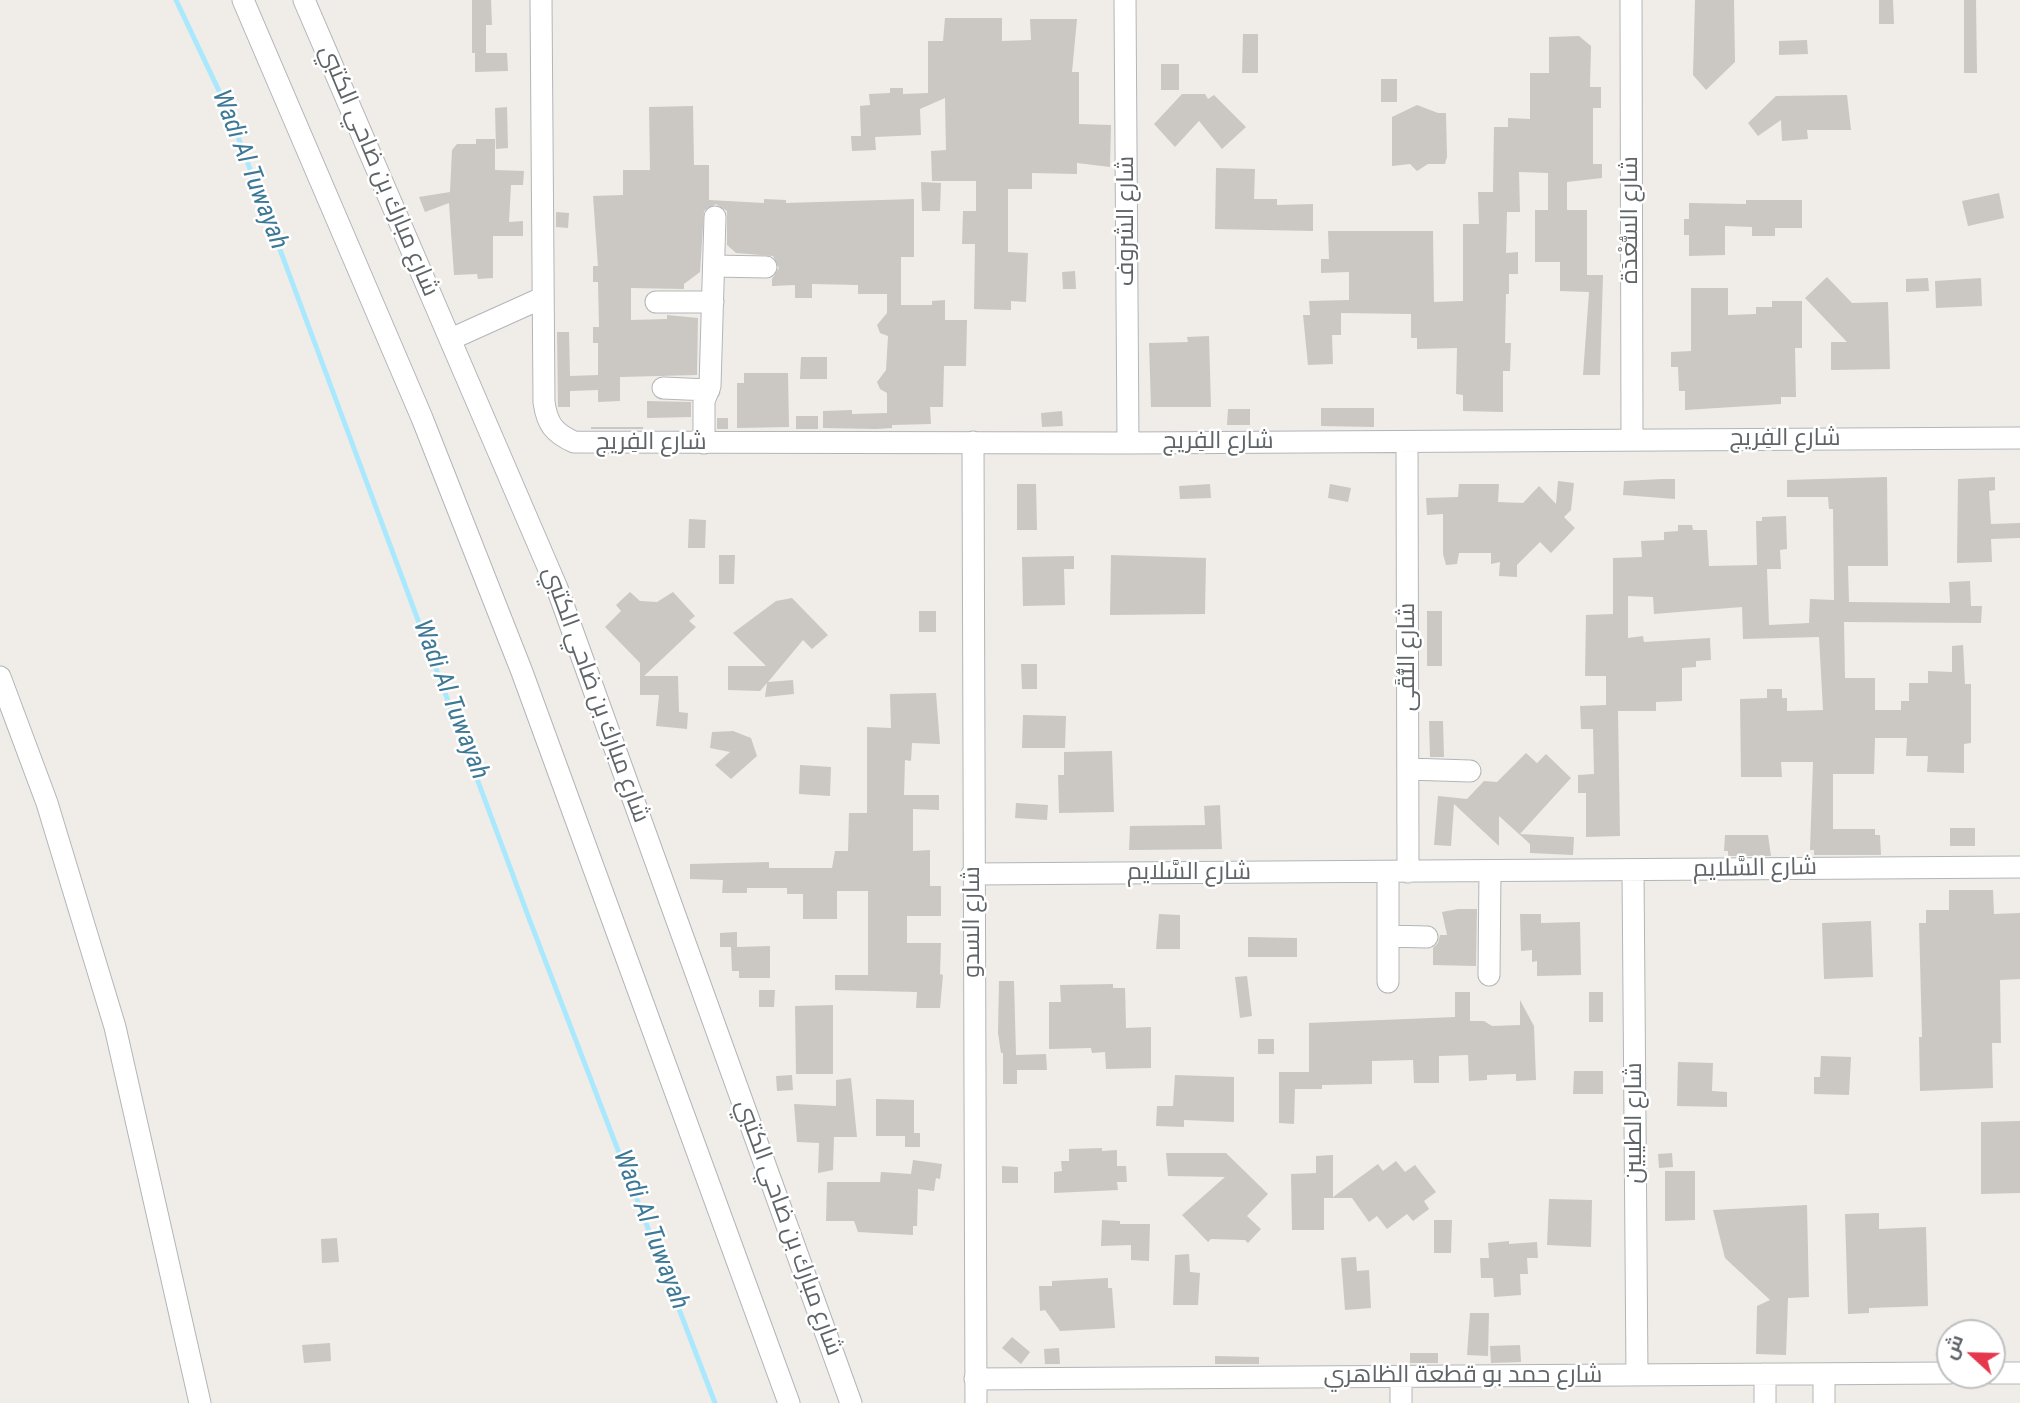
<!DOCTYPE html>
<meta charset="utf-8">
<style>
body{margin:0}
#map{position:relative;width:2020px;height:1403px;overflow:hidden;background:#f0ece7;font-family:"Roboto Condensed",Cairo,sans-serif}
canvas{display:block}
.north{position:absolute;left:1936px;top:1319px;width:70px;height:70px;box-sizing:border-box;background:#fff;border:2px solid #bfc1c2;border-radius:50%;rotate:292deg;font-size:19px;font-weight:700;line-height:28px;text-align:center;color:#5e6467}
.north::after{content:'';display:block;margin:auto;width:24px;height:32px;background:#e6384c;clip-path:polygon(50% 0,100% 100%,50% 72%,0 100%)}
</style>
<div id="map">
<canvas width="2020" height="1403"></canvas>
<div class="north">ش</div>
</div>
<script>
const c = document.querySelector('canvas').getContext('2d');
c.lineJoin = 'round';
function trace(path, color, width, dash) {
  c.strokeStyle = color;
  c.lineWidth = width;
  c.lineCap = dash ? 'butt' : 'round';
  c.setLineDash(dash || []);
  c.stroke(path);
}
function paint(path, color) {
  c.fillStyle = color;
  c.fill(path, 'evenodd');
}
function write(font, color, halo, rows, align = 'center') {
  c.font = font + ' "Roboto Condensed",Cairo,sans-serif';
  c.lineWidth = 5;
  c.setLineDash([]);
  c.textBaseline = 'middle';
  c.strokeStyle = halo;
  c.fillStyle = color;
  for (const [text, x, y, turn = 0] of rows) {
    c.save();
    c.translate(x, y);
    c.rotate((+turn || 0) * Math.PI / 180);
    c.textAlign = isNaN(turn) ? turn : align;
    if (halo) c.strokeText(text, 0, 0);
    c.fillText(text, 0, 0);
    c.restore();
  }
}
const stream = new Path2D(`
 M176,0L228,110L530,921L715,1403`);
const building = new Path2D(`
 M472,0H491L492,25H486V53H472Z
 M1695,0H1734L1735,62L1706,90L1693,75Z
 M1879,0H1893L1894,24H1879Z
 M1964,0H1976L1977,73H1964Z
 M945,18H1002V41L1031,40L1030,19H1077L1072,72H1079V124L1111,125L1110,167L1077,163V174L1032,173V189H1008V252L1028,253L1026,302L1011,301V310L974,309L975,244H962L963,211H976V181H932L931,151L946,150L945,98L920,109L921,135L875,137L876,150L852,151L851,136H861L860,106L870,105L869,94L890,93V88H903V94L928,93V41H943Z
 M1243,34H1258V73H1242Z
 M1579,36L1591,46L1590,87H1601V108H1593V164H1602V178L1567,182V210H1587V275H1603L1600,375H1583L1589,292L1560,291V262H1535V210H1548V173L1519,172L1520,212H1507L1506,253L1518,252V274H1509V294H1506L1505,343H1511L1510,371H1503V412L1463,411V395L1456,394L1457,348L1417,349V338H1411V314L1341,313V335H1332L1333,364L1308,365L1303,315H1310L1309,301L1349,300V272L1321,273V259H1329L1328,231H1433L1434,302L1463,301V224H1479L1478,192H1493L1494,127H1508V118L1530,119V73H1549V37Z
 M1807,40L1808,54L1779,55V41Z
 M475,53H507L508,71L475,72Z
 M1161,64H1179V90H1161Z
 M1381,79H1397V102H1381Z
 M1182,94H1205L1208,99L1214,95L1246,127L1222,149L1199,121L1175,147L1154,124Z
 M1847,95L1851,130H1807L1808,139L1782,141L1781,120L1758,136L1748,123L1776,96Z
 M1417,105L1438,113H1446L1447,157L1445,164H1428L1417,171L1410,164L1392,166V117Z
 M693,106L694,165H709V200L764,203V199L786,200V203L914,199V257H901V305H932V301L945,300V320H967L966,366H944L943,407H930L931,424L892,425V428L876,429L823,428V411L852,410V414L887,413V393L880,389L877,382L886,370L888,336L880,333L877,325L887,313V294H858V285L812,284V298H795V285L772,286V279L779,268L773,256L736,253L727,245V211L716,204L704,211L700,272L684,284V289L631,288V320L667,319V315L698,318L697,375L620,377V401L598,402V390L570,391V407H558L557,332H569L570,376L598,375V343H593V327H599L598,282H593V266H598L593,196L623,195V170H650L649,107Z
 M507,107L508,148L496,149L495,108Z
 M476,139H495V170L524,171L523,185H511L509,222L523,221V236H493V278L478,279L477,274L454,275L449,203L425,212L419,197L450,192L452,150L457,144H476Z
 M1216,168L1255,169L1254,199H1277V205L1313,204V231L1215,229Z
 M921,182L941,183L940,211H922Z
 M1999,193L2004,218L1968,226L1962,201Z
 M1746,200H1802V228H1775V236H1752V227L1725,226V255L1689,256V235H1684V219H1689V203L1746,204Z
 M556,212L569,213L568,228L556,227Z
 M1075,271L1076,289H1063L1062,272Z
 M1827,277L1852,303L1888,302L1890,369L1831,370V342H1847L1805,298Z
 M1928,278L1929,291L1906,292V279Z
 M1981,278L1982,306L1936,308L1935,281Z
 M1691,288H1728V315L1756,314V307H1772V301H1802V348H1795L1796,397H1781V404L1685,410V391H1679L1678,367H1671V352L1691,351Z
 M1209,336L1211,407H1151L1149,343L1188,342L1187,337Z
 M801,357H827V379H800Z
 M744,373H788L789,427L737,428V383H744Z
 M647,401L691,402V417L647,418Z
 M1321,408H1374V427L1321,426Z
 M1228,409H1250V425H1227Z
 M1062,411L1063,426L1042,427L1041,413Z
 M796,416H818V429H796Z
 M717,418H728V429H717Z
 M591,427H643V429H591Z
 M1887,477L1888,566H1848L1849,602L1950,603L1949,582L1970,581L1971,606H1982L1981,623L1844,622L1845,678H1875V710H1901V701H1909V683H1928V671L1952,672V646L1963,645L1965,684H1971V743L1964,744V773L1927,772L1928,756H1906L1907,738H1875L1874,774H1833V829H1875V835H1880L1881,855H1814V850H1810L1813,762H1781L1782,777H1741L1740,699L1767,698V689H1782V698H1787V711L1823,710L1819,637L1743,639L1742,607L1654,614L1653,597L1628,596V638L1643,636L1644,642L1710,638L1711,660L1696,661V667L1682,668V701L1656,702V711H1618L1620,836L1586,837V793H1578V775L1594,774L1593,729H1581L1580,706L1606,705V676H1585L1586,615L1613,614V558L1642,557L1641,541L1664,540V532L1678,531V525H1692L1693,530H1707L1709,566L1757,565L1756,521H1762V517L1786,516L1787,549L1780,550L1781,569H1767L1769,625L1809,623L1810,599L1834,600L1833,509H1829L1828,497H1787V480Z
 M1995,477V490L1989,491L1991,524L2020,523V538L1991,539L1992,562L1957,563L1958,479Z
 M1662,479H1675V499L1623,495L1624,481Z
 M1558,481L1574,483L1571,510L1564,517L1575,528L1551,553L1540,542L1517,565V577L1499,576L1500,562L1491,564V553H1459L1457,564L1446,565L1443,554V514L1427,515L1426,498L1458,497L1459,484H1499L1498,502L1523,503L1539,486L1556,504Z
 M1017,484H1036L1037,530H1017Z
 M1210,484L1211,498L1180,499L1179,486Z
 M1330,484L1351,488L1348,502L1328,498Z
 M689,519L706,520L705,548H688Z
 M719,555H735L734,584H719Z
 M1111,555L1206,558L1205,614L1110,615Z
 M1074,556V569H1064L1065,605L1023,606L1022,557Z
 M630,592L640,601L657,602L673,592L695,616L689,621L696,627L644,676H678L679,712L688,713L687,729L656,726L659,695H640V663L605,627L621,611L616,605Z
 M792,598L828,635L812,649L803,640L768,682L793,680L794,694L765,697L767,683L760,691L728,690V666H766L733,633L776,601Z
 M919,611H936V632H919Z
 M1427,611H1442V666H1427Z
 M1021,664H1037V689H1022Z
 M936,693L940,744L912,743L911,761L905,760L904,795H939V810L913,809V851L930,850V886H941V916H907V943H941L940,974L943,975L940,1008H916L917,992L835,990V975H868V891H837V919H803V894H787V888H747V893H722L723,880L690,879V864L769,862V868H832L835,851H848L849,813H867V727L891,728L890,694Z
 M1023,715L1066,716L1065,748H1022Z
 M1429,721H1443L1444,757H1430Z
 M733,731L751,738L757,756L731,779L715,765L730,752L710,748L712,732Z
 M1112,751L1114,812L1059,813L1058,775H1064V752Z
 M1526,753L1537,763L1546,754L1571,778L1520,834L1574,837L1573,855L1530,853V844L1499,816V846L1454,804L1451,846L1434,845L1438,796L1467,799L1484,781L1497,782Z
 M800,765L831,767L830,796L799,794Z
 M1016,803L1048,805L1047,820L1015,818Z
 M1220,805L1222,849L1129,850L1130,826L1205,825L1204,806Z
 M1950,828H1975V846H1950Z
 M1725,835H1768L1771,856H1728V851H1724Z
 M1949,890H1993L1994,914L2020,913V979L2000,980L2001,1043H1992L1993,1088L1920,1091L1919,1037H1922L1919,923H1926V910H1949Z
 M1458,909H1477L1476,966L1433,965V948L1438,943L1440,935H1447L1442,912Z
 M1159,914L1180,915V949H1156Z
 M1520,914H1541V923L1580,922L1581,975L1537,976V961L1532,962V950L1521,951Z
 M1871,921L1873,977L1824,979L1822,923Z
 M737,932V947L770,946V978H739V971H732L731,947H720V933Z
 M1248,937L1297,938V957H1248Z
 M1247,976L1252,1016L1240,1018L1235,977Z
 M999,981H1014L1016,1055L1046,1054L1047,1070H1017V1084H1003V1053H1001L998,1033Z
 M1113,984V988H1125L1126,1028L1151,1027V1068L1106,1069L1105,1052L1092,1053L1091,1048L1049,1049V1002H1061L1060,985Z
 M759,990H775L774,1007H759Z
 M1455,992H1470V1021H1484L1492,1026L1520,1025V1000L1534,1026L1536,1080L1516,1081V1074L1487,1075V1080L1469,1081L1468,1055L1439,1056V1083H1414L1413,1060L1372,1061V1084L1322,1085V1089H1295L1294,1124L1279,1123V1072H1309V1023L1455,1017Z
 M1589,992H1603V1022H1589Z
 M833,1005V1074H796L795,1006Z
 M1258,1039H1274V1054H1258Z
 M1821,1056L1851,1057L1849,1095L1814,1094V1077H1820Z
 M1678,1062L1713,1063L1712,1091L1727,1092V1107L1677,1106Z
 M1574,1071H1603V1094H1573Z
 M792,1075L793,1090L777,1091L776,1076Z
 M1175,1075L1234,1077V1122L1184,1120V1127L1156,1126L1157,1106H1173Z
 M851,1078L857,1137H834L833,1170L818,1173L819,1143L797,1142L794,1104L836,1106V1080Z
 M876,1099L914,1100V1133H920V1147H905V1136H876Z
 M2020,1121V1193L1981,1194V1122Z
 M1102,1148V1151L1117,1150V1166H1126L1127,1182H1117L1118,1190L1054,1193V1172L1062,1171L1061,1161H1069V1149Z
 M1166,1153H1226L1268,1194L1247,1216L1261,1229L1248,1243L1245,1240L1211,1239L1208,1242L1182,1215L1225,1177L1168,1176Z
 M1672,1153L1673,1167L1659,1168L1658,1154Z
 M1333,1155V1197L1378,1164L1383,1171L1396,1161L1405,1172L1415,1165L1436,1192L1424,1201L1429,1209L1413,1221L1407,1214L1387,1229L1377,1216L1369,1222L1352,1198H1324V1230H1292L1291,1174L1316,1173V1156Z
 M913,1160L942,1164L940,1179L936,1178L934,1191L918,1189L917,1226H913V1235L858,1232L854,1221H826L827,1182H880L881,1172L911,1174Z
 M1002,1166L1018,1167V1183H1002Z
 M1665,1171H1695V1220L1665,1221Z
 M1549,1199L1592,1200L1591,1247L1547,1245Z
 M1807,1205L1809,1297L1788,1298L1786,1355L1756,1354L1757,1306L1770,1300L1725,1258L1713,1210Z
 M1879,1213V1229L1926,1227L1928,1306L1869,1308V1313L1848,1314L1845,1214Z
 M1102,1220L1120,1221V1224H1150L1149,1261L1131,1260V1245L1101,1246Z
 M1434,1220H1452L1451,1253H1434Z
 M337,1238L339,1262L322,1263L321,1239Z
 M1509,1241V1244L1537,1242L1538,1258H1527L1528,1274H1520L1521,1295L1494,1297L1493,1278H1481L1480,1258H1489L1488,1243Z
 M1189,1254L1190,1272L1200,1273L1198,1305H1173L1175,1255Z
 M1356,1257L1357,1271L1369,1270L1371,1308L1345,1310L1341,1258Z
 M1108,1278V1288H1112L1115,1328L1060,1331L1045,1310L1040,1311L1039,1286H1052V1281Z
 M1470,1313H1489L1488,1356L1467,1355Z
 M1012,1337L1030,1352L1021,1364L1002,1348Z
 M330,1343L331,1361L304,1363L302,1345Z
 M1520,1345L1521,1362L1491,1363L1490,1346Z
 M1059,1348L1060,1364H1045L1044,1349Z
 M1410,1353H1438V1363H1410Z
 M1215,1356L1259,1357V1364H1215Z`);
const minor = new Path2D(`
 M243,0L422,418L522,672L789,1403
 M304,0L557,588L851,1403
 M541,0L544,402C547,424 554,433 574,442L1128,443L2020,438
 M1125,0L1128,443
 M1631,0L1632,440
 M714,266L766,267
 M656,302H713
 M451,339L542,298
 M663,388L709,390
 M973,442L976,1403
 M1407,442L1408,872
 M704,443V401L710,386L715,217
 M0,677L47,803L115,1027L200,1403
 M1408,769L1470,771
 M1633,870L1637,1375
 M972,874L2020,867
 M1388,936L1427,937
 M1489,975L1490,871
 M1388,982V872
 M1992,1373H2020
 M1765,1374V1403
 M1824,1374V1403
 M1401,1377V1403
 M975,1379L1950,1373`);
const streetNames = [
 ["شارع مبارك بن ضاحي الكتبي",378,171,67],
 ["شارع السُّعْدَة",1631,220,-90],
 ["شارع الشروف",1127,221,-90],
 ["شارع الفِريج",1785,439],
 ["شارع الفِريج",1218,442],
 ["شارع الفِريج",651,443],
 ["شارع التُّقَى",1408,657,-90],
 ["شارع مبارك بن ضاحي الكتبي",595,695,70],
 ["شارع السَّلايم",1755,869,-1],
 ["شارع السَّلايم",1189,873],
 ["شارع السدو",973,922,-90],
 ["شارع الطيبين",1635,1123,-90],
 ["شارع مبارك بن ضاحي الكتبي",788,1228,70],
 ["شارع حمد بو قطعة الظاهري",1463,1376]
];
const waterNames = [
 ["Wadi Al Tuwayah",249,170,69],
 ["Wadi Al Tuwayah",450,700,69],
 ["Wadi Al Tuwayah",650,1230,69]
];
trace(stream, '#aae9fd', 5);
paint(building, '#cbc7c3');
trace(minor, '#b2b6b9', 23);
trace(minor, '#fff', 21);
write('24px', '#5e6467', '#fff', streetNames);
write('italic 26px', '#3d7996', '#fff', waterNames);
</script>
